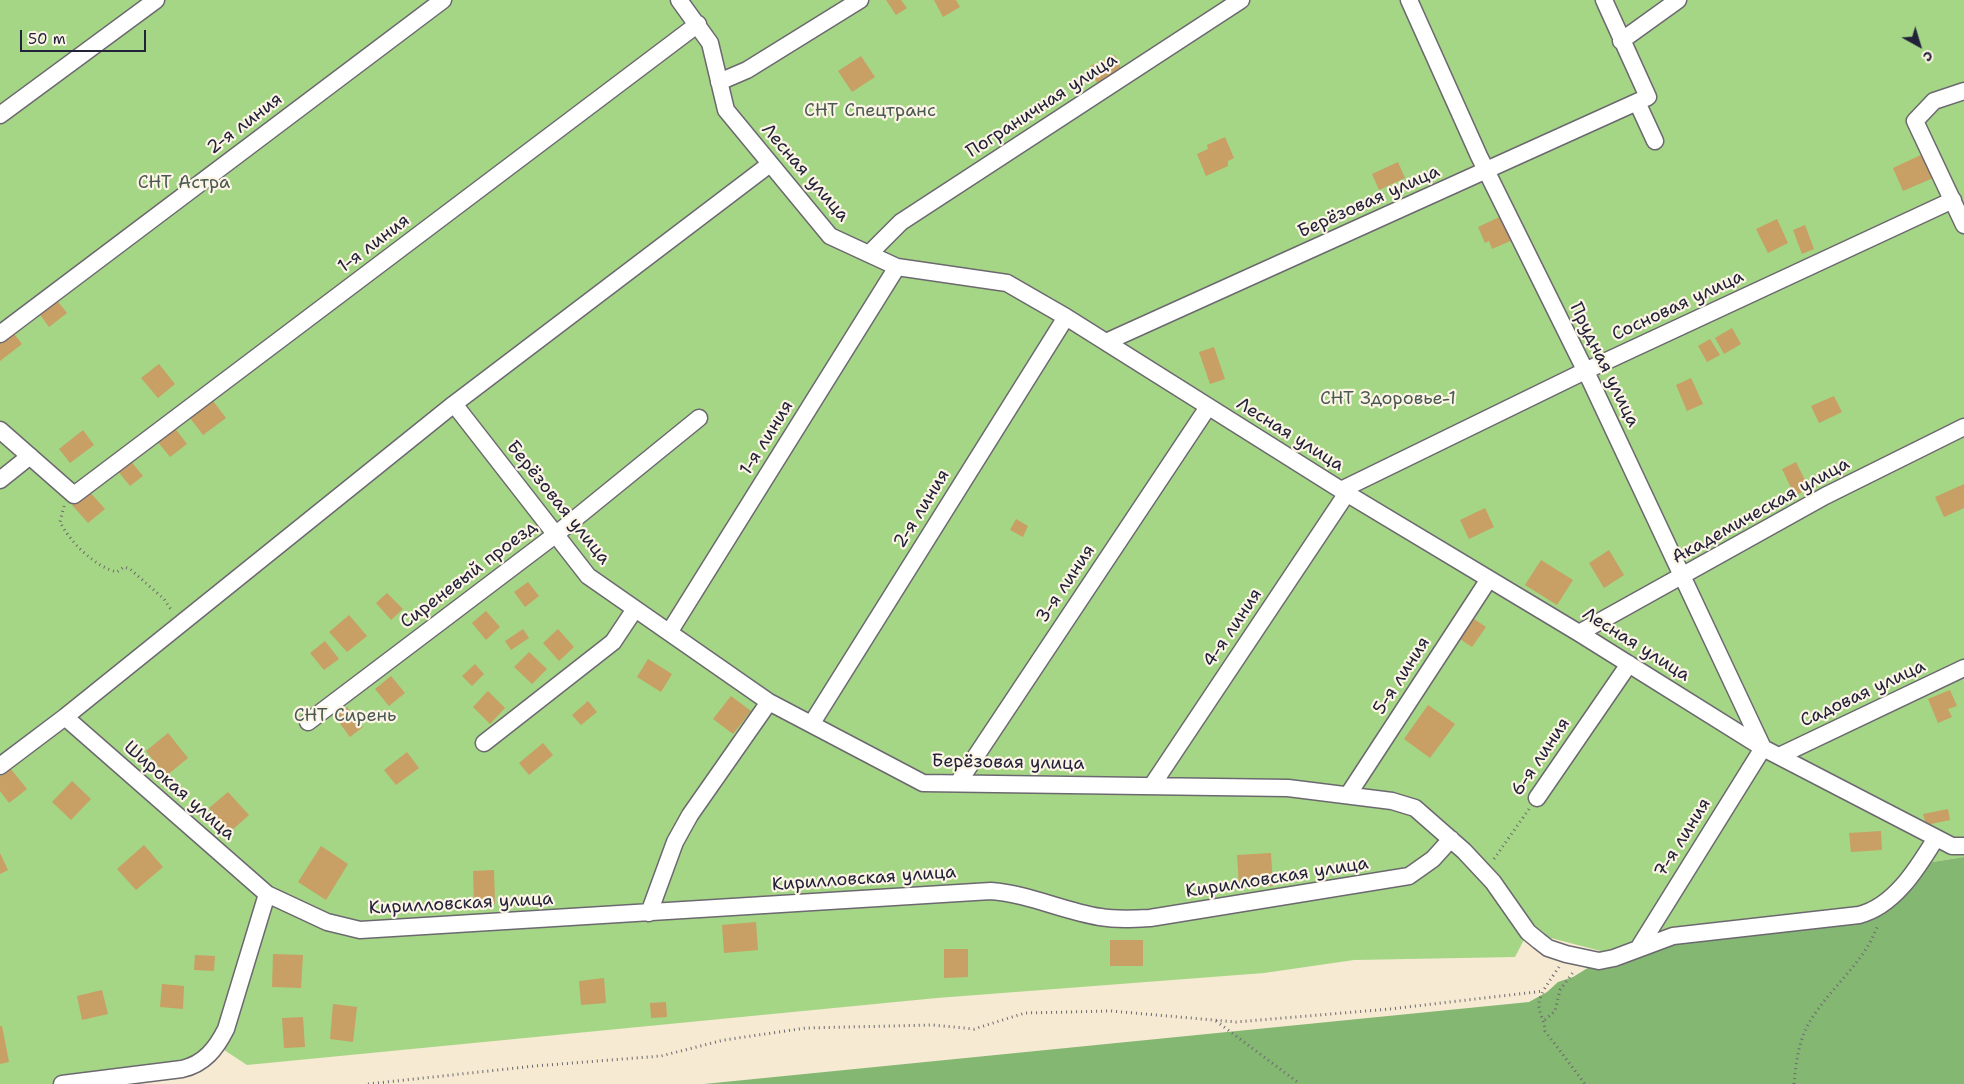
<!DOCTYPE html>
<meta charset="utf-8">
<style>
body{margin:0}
#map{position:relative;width:1964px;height:1084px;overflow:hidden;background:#f6ead2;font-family:"Shantell Sans",sans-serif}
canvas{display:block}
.north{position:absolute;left:1894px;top:20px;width:50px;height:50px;-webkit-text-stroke:4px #fcf5e5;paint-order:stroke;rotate:141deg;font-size:14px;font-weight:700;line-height:20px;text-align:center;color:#22223b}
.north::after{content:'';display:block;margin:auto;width:18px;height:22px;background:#22223b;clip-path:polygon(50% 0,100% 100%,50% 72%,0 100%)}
.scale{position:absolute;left:20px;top:30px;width:126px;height:22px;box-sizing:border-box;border:2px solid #22223b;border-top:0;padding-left:6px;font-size:15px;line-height:18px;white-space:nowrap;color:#22223b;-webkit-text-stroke:4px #fcf5e5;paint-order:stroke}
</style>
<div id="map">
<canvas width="1964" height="1084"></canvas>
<div class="north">С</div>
<div class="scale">50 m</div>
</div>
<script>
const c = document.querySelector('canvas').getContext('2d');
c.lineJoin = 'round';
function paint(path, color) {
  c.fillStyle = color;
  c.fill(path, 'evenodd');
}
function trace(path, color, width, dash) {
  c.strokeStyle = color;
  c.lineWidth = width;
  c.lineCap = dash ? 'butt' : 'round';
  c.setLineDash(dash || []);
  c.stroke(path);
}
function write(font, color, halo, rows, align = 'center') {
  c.font = font + ' "Shantell Sans",sans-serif';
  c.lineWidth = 4.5;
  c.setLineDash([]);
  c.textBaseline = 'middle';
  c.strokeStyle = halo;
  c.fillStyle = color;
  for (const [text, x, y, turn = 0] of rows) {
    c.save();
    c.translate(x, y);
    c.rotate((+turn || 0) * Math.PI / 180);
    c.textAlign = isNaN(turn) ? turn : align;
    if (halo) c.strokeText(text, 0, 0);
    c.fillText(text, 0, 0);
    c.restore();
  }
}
const green = new Path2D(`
 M0,0H1964V857L1920,864L1873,912L1616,955L1528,932L1515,957L1354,960L1264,973L937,998L247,1065L218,1046L206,1058L64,1084H0Z`);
const forest = new Path2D(`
 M1964,857V1084H704L1529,1002L1547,992L1558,982L1573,977L1599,961L1651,943L1873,912L1920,864Z`);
const building = new Path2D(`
 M886,0H901L907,8L896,15Z
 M934,0H956L960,7L943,17Z
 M1115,55L1123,73L1097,83L1090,66Z
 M861,56L875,77L852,92L838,71Z
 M1225,137L1234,158L1228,161V166L1206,176L1197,154L1208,149L1207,145Z
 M1923,154L1933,178L1903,191L1893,168Z
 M1398,162L1405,178L1379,190L1372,174Z
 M1504,215L1515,239L1492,249L1489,241L1485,243L1478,227Z
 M1777,219L1788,243L1768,253L1756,229Z
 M1805,225L1814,249L1802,254L1793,230Z
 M55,298L67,313L49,327L38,312Z
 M1732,328L1741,344L1724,354L1715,338Z
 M11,330L22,344L0,361V339Z
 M1710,339L1720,355L1707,362L1698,346Z
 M1214,347L1225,379L1210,384L1199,352Z
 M159,364L175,384L158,398L141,378Z
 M1691,378L1703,404L1687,411L1676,385Z
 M1834,396L1842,412L1819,423L1811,406Z
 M213,401L226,418L203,435L190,418Z
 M174,427L187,444L170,457L157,441Z
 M83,430L94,445L70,463L59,449Z
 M129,459L143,476L130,486L117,470Z
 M1796,462L1809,488L1795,496L1782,469Z
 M1964,484V508L1944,517L1935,497Z
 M89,491L105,509L88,523L72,505Z
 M1485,508L1494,527L1469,539L1460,520Z
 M1016,519L1028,526L1023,537L1010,530Z
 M1609,550L1624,575L1604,588L1589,563Z
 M1541,560L1573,580L1557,605L1525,585Z
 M528,582L539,596L525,607L514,592Z
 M387,593L403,609L391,620L376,603Z
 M486,611L500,627L486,640L472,623Z
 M349,615L367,636L347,652L329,632Z
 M1474,619L1486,627L1472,647L1460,639Z
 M523,629L529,638L511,650L505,641Z
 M558,629L574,647L559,661L543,643Z
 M325,641L339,659L324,670L310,653Z
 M529,652L547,669L532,684L514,667Z
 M648,659L672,674L661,692L637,677Z
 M475,664L484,674L472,686L462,676Z
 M391,676L405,693L389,706L375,689Z
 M1950,690L1957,706L1948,709L1952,717L1938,723L1928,699Z
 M488,691L505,708L490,724L473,707Z
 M731,696L751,711L733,734L713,719Z
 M588,701L597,712L581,725L572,715Z
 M1428,705L1455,724L1430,758L1404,739Z
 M347,707L363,727L350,737L335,717Z
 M168,733L188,758L166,776L146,751Z
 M543,743L553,755L529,775L519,763Z
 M407,752L419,768L396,785L384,770Z
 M10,768L27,789L9,803L0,791V776Z
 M72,781L91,799L71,820L52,802Z
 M228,792L249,815L230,832L209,808Z
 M1948,809L1950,820L1926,825L1923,814Z
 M1881,831L1882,850L1851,852L1849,833Z
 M144,845L163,867L136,890L117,869Z
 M321,846L348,864L326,900L298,882Z
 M0,853L8,870L0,874Z
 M1271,853L1273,886L1239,887L1237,855Z
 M494,870L495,904H474L473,871Z
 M756,922L758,950L724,953L722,925Z
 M1110,940H1143V966H1110Z
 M944,949H968V977L944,978Z
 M273,954L303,955L301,988L272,987Z
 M195,955L215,956L214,971L194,970Z
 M604,978L606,1003L581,1005L579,981Z
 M162,984L184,986L183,1009L160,1007Z
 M102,990L108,1014L82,1020L77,996Z
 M666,1002L667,1017L651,1018L650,1003Z
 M333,1004L357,1007L353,1042L330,1039Z
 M303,1017L305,1047L284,1048L282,1018Z
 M0,1026H2L9,1062L0,1064Z`);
const path = new Path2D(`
 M64,506L60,522C70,542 95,567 117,572L124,567L130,569L164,599L172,611
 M1494,859L1529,809
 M1559,967C1552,978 1538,994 1539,1007C1540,1016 1545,1022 1545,1031L1585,1084
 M1545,1020L1555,1011L1560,990L1574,971
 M1216,1021L1300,1084
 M368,1084L535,1066L661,1056L724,1040L806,1028L933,1025L974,1029L1025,1013L1111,1011L1236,1022L1390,1009L1544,991
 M1794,1084C1796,1061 1799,1038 1812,1018C1832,986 1866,961 1878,924`);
const street = new Path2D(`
 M679,0L710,43L726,110L830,236L897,267L1007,283L1066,317L1341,490L1579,633L1763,748L1952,846H1964
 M1409,0L1479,156L1591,382L1763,748L1638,949
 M1621,41L1678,0
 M719,82L747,70L860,0
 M1964,91L1934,101L1915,121L1964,225
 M1637,102L1655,141
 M0,115L156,0
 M870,253L901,222L1241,0
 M0,334L443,0
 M1106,342L1648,97L1604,0
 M454,404L588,576L769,702L923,783L1288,788L1392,801L1415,808L1464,851L1493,882L1528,932L1539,941L1548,948L1566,954L1599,961L1614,958L1673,936L1859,915C1895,906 1918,867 1936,838
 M0,430L74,495L698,24
 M0,480L30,456
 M1341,490L1585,371L1953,200
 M670,631L897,267
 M1579,633L1825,496L1964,427
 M65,717L267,894L327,922L360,930L991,891C1029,894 1063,911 1100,917C1117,920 1133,919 1150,918L1409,876L1433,859L1451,839
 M308,722L555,535L699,418
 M812,723L1066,317
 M484,743L613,642L635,609
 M1779,756L1964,668
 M0,766L65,717L454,404L770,164
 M958,783L1208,407
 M1153,784L1347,493
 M1348,795L1489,579
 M1537,798L1629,664
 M649,913L675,842L690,815L769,702
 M62,1084L182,1069C204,1064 216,1049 226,1029L267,894`);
const streetNames = [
 ["Пограничная улица",1042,106,-33],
 ["2-я линия",245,124,-37],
 ["Лесная улица",805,173,49],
 ["Берёзовая улица",1369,202,-24],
 ["1-я линия",374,244,-37],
 ["Сосновая улица",1678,306,-25],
 ["Прудная улица",1604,365,64],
 ["Лесная улица",1290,435,32],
 ["1-я линия",767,438,-58],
 ["Берёзовая улица",558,503,51],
 ["2-я линия",922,509,-58],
 ["Академическая улица",1761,511,-29],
 ["Сиреневый проезд",469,575,-37],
 ["3-я линия",1066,584,-56],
 ["4-я линия",1233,628,-56],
 ["Лесная улица",1636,645,32],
 ["5-я линия",1402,676,-57],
 ["Садовая улица",1863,694,-25],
 ["6-я линия",1541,757,-56],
 ["Берёзовая улица",1008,763,1],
 ["Широкая улица",179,791,41],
 ["7-я линия",1683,838,-58],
 ["Кирилловская улица",1277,878,-9],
 ["Кирилловская улица",864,879,-4],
 ["Кирилловская улица",461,904,-3]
];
const parkNames = [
 ["СНТ Спецтранс",870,111],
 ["СНТ Астра",184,183],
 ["СНТ Здоровье-1",1388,399],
 ["СНТ Сирень",345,716]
];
paint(green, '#a5d685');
paint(forest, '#84b772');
paint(building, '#c89f64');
trace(street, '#6c6870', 19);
trace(path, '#6c6870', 3, [1, 4]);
trace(street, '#fff', 16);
write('18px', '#22223b', '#fcf5e5', streetNames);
write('18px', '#495851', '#fcf5e5', parkNames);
</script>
